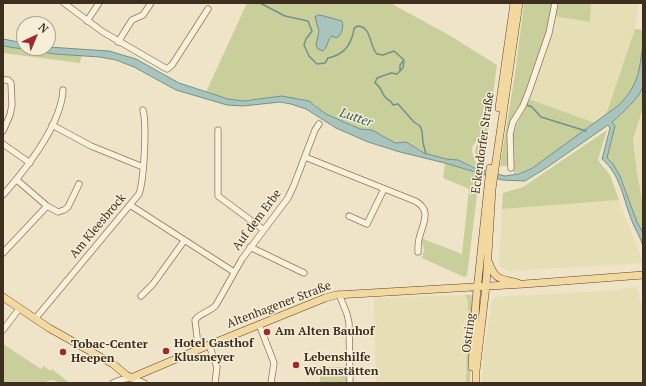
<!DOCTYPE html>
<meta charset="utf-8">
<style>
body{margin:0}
#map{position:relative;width:646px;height:386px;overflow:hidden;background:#f0e4c8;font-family:"PT Serif",serif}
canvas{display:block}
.frame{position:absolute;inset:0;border:4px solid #3d2e20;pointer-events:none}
.north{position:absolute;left:16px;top:16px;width:40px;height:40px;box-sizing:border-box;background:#f7eed8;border:1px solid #ada18e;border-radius:50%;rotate:44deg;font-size:11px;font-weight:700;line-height:16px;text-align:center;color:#3d2e20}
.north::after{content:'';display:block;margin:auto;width:14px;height:18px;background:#9e2a2b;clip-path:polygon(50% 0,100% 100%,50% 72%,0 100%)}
</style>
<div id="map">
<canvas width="646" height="386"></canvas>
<div class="frame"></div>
<div class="north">N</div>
</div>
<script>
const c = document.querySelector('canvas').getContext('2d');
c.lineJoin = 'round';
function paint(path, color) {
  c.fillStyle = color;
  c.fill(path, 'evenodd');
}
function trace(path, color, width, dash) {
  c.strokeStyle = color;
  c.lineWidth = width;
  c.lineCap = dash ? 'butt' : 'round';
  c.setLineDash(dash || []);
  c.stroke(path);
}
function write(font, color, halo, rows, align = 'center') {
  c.font = font + ' "PT Serif",serif';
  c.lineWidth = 3;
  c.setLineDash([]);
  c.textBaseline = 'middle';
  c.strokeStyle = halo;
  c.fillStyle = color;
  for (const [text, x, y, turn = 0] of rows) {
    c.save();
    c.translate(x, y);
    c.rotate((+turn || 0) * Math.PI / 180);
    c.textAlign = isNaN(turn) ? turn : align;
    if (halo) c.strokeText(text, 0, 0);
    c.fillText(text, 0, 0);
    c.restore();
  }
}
const farmland = new Path2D(`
 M591,3H639L635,29L606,115L595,123L529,99L554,16L590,22Z
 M643,108V205L637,173L633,139Z
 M619,200L643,263L508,271L499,266L502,209Z
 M637,287L643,312V383H482L483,358L492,300L495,297L604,291Z
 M463,295L468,301L466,383H376L374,298Z`);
const green = new Path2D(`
 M247,3H390L449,35L497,65L487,139L477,140L472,147C472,156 475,164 483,168V170L458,160L446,159L424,153L406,142L395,143L372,130L360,129L326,114L320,111L315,104L298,98H292L282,96L236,101L206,92Z
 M524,3H554L544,44L521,104L510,123L509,166H500L515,74Z
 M556,3H591L590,22L554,16Z
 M635,29L643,30C643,50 643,77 630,94C623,103 615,109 606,115Z
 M3,46L55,54L82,55L80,63L3,53Z
 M643,86V108L633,139L637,173L643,205V233C630,211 625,173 607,158L611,143L612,122C624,112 636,100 643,86Z
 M529,99L595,123L531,169L514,174L512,134Z
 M607,130L598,160L610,175L619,200L502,209L503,193L523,187Z
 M481,144L486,145L485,164C476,162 473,153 477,145Z
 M445,163L478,173L477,178L478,187L467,276L464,277L422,258L424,250L421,238L462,254L469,189L443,178Z
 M465,295H471L473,300L470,383H466L468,301Z
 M3,344L41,369L44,366L50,371L52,369L70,383H57L56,381L52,380L41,383L40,382L36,383H3Z
 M320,367H348V383H320Z`);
const water = new Path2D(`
 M320,15L342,21C344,27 342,34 337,38L332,36C327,40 328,47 323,51L318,49L316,45L319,31L315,17Z
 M3,39L24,43V48L48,47L109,51L136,59L179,83L228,99L243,101L282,96L309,101L326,114L360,129L372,130L395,143L406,142L424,153L446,159L458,160L477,169L505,176L518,174L531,169L619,105C639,84 639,72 643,44C643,55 645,77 643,86C640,98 621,114 612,122L615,126L607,158L613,164L620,176L637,222L643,233V247C641,237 635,230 632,221C623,199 621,175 602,159L610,128L608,125L546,168L525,181L502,180L445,163L400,152L368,142L336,128L306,109L291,104L280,102L243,106L227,105L176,90L134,67L116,60L100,57L55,54L3,46Z`);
const stream = new Path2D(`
 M260,3L285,16L308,21L312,31L306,39L304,45L309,56L317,64L325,63L328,58C342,55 349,48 353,34C354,29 353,28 358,26C372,27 369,46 377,54L383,55L394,51L404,60L403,68L397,74L391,73L377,78L375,83C381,86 381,93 386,98C389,101 391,100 393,105L398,104L414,122L420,126L422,131L423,143L426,154
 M400,70V65L404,60
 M527,105L532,107L541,117L586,131`);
const minor = new Path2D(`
 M64,3L103,32L167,69L172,65L208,9
 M87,21L99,3
 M118,42L132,20L143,15L151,3
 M3,80H8L11,83L12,105L10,115L3,131
 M52,125L91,146L143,167
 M218,130V196L264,230
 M3,144L30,163
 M305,157L415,201C433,210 422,225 419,239C418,243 418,248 418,252
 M511,168L510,134L513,122L523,106L529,91L549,33L555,3
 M17,180L47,206L58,212L64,210L68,207L79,184
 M3,195C26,169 61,125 63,90
 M130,205L234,272
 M349,216L367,224L384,189
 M250,247L304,273
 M3,253L47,206
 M339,294L347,314L349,323L350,383
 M141,296L153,284L184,241
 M35,319L139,194C144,180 147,125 143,110
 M259,324L274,363L271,383
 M3,330L19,309
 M209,345L217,367L215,383
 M200,349L198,345L195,320C200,313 210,312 216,305L242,259L288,198L294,185L315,130L319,124
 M113,383C125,377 132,377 144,383`);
const major = new Path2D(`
 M499,108L514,3
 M489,263C496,282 501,278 518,283
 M3,297L49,328L113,364L126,375L131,378L209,345L325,298L336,295L524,284L643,275
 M472,367L476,300L490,168
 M476,383V371L486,286L492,189L519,3`);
const markers = [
 [267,332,4,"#9e2a2b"],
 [166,351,4,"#9e2a2b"],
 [63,352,4,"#9e2a2b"],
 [296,365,4,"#9e2a2b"]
];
const streetNames = [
 ["Eckendorfer Straße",483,143,-82],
 ["Auf dem Erbe",257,220,-53],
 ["Am Kleesbrock",98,226,-50],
 ["Altenhagener Straße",279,305,-21],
 ["Ostring",469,333,-83]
];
const poiNames = [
 ["Am Alten Bauhof",275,332],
 ["Hotel Gasthof",174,344],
 ["Klusmeyer",174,358],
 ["Tobac-Center",71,345],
 ["Heepen",71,359],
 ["Lebenshilfe",304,358],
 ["Wohnstätten",304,372]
];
const waterNames = [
 ["Lutter",356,118,19]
];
paint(farmland, '#e6deb5');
paint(green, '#c9cf9b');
paint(water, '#a9c4bc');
trace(water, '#6f938a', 1);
trace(stream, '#6f938a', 1.5);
trace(minor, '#8d765c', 7);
trace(major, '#5b4430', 8);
trace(minor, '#faf1dc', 5.5);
trace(major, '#f3d9a0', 7);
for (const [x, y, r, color] of markers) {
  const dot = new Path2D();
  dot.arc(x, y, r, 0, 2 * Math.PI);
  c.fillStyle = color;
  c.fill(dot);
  trace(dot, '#f7eed8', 1.5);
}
write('12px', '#3d2e20', '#f7eed8', streetNames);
write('bold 12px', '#3d2e20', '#f7eed8', poiNames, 'left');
write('italic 13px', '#2f5d5a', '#f7eed8', waterNames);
</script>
